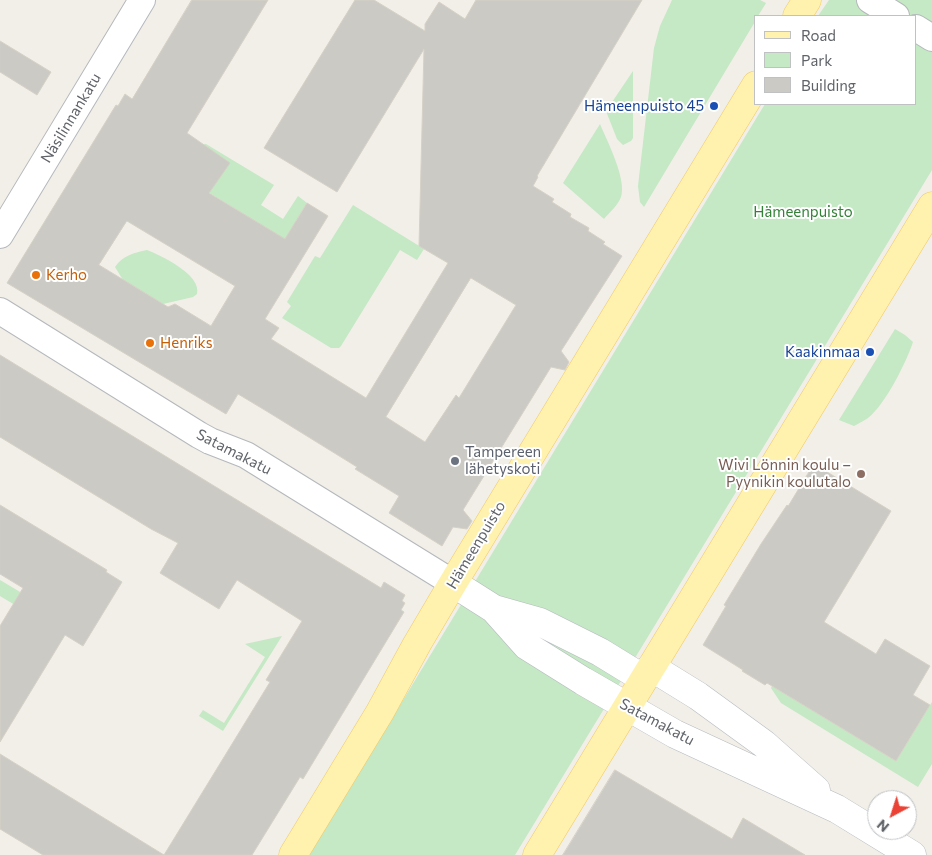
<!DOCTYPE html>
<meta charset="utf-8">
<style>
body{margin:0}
#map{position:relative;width:932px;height:855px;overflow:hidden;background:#f1efe8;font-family:Commissioner,sans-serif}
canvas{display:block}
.legend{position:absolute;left:754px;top:15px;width:162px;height:90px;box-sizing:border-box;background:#fff;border:1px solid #bfc1c3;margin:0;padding:6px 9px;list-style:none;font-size:15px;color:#5f6368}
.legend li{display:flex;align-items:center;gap:10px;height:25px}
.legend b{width:25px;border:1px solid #bfc1c3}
.north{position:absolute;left:867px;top:790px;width:50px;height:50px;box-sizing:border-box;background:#fff;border:1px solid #bfc1c3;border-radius:50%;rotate:220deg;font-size:14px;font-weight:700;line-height:20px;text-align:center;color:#5f6368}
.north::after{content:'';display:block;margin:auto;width:18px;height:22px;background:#ea4335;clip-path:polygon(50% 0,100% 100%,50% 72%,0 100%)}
</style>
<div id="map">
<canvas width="932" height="855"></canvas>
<ul class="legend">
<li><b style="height:6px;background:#fff2af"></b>Road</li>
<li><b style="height:14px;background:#c5e8c5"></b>Park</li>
<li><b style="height:14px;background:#cccac5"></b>Building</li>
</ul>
<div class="north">N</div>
</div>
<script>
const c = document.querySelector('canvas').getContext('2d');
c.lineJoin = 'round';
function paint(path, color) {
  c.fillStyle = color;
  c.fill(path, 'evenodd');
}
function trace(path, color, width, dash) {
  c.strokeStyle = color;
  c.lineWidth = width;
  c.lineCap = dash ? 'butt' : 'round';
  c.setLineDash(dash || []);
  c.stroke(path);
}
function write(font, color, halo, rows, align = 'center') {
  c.font = font + ' Commissioner,sans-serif';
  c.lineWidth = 4;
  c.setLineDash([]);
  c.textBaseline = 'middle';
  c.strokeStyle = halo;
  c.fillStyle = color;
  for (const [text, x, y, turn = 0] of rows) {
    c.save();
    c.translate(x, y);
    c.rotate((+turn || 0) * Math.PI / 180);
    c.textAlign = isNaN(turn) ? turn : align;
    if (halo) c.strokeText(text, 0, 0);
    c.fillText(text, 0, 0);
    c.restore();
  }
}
const green = new Path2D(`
 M672,0H760L766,3L758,16H756V20L644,207L640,202L638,186L654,48L660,26Z
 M829,0H932V170L515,855H309L765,104H916V16H818Z
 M633,71V138L631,141L623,145L617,139L606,111Z
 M600,124C607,141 627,179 621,197C618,205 610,212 604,219L563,183Z
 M206,144L274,185L261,205L283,219L298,196L307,203L296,221L303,251L176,172L199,145Z
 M353,205L424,249L417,260L400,250L341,346L339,348H331L282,318L291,306L287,302L315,256L320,258Z
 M147,250C162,256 202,275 197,294L193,297L163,304L123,280L115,267C123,255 134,253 147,250Z
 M895,329L905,335L913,342C906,363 885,405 868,418C864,421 859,423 854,426L839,420Z
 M0,580L72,623L65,635L0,596Z
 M282,636L223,731L199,716L203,710L224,723L265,657L245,644Z
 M772,686L896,761L932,702V764L918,787L781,703L771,688Z`);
const building = new Path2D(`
 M192,0H268L187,133L230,163L209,193L285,239L307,203L328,216L265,319L279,328L271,339L366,398L448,263L419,246L424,49L337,192L264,148L355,0H374L425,31V24L439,2L465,19L476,0H642L537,176L538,177L533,186L554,199L552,202L571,214L570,217L589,228L588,231L605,242L603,244L622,256L561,351L569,362L565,370L551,367L463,510L472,521L467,529L453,527L442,546L389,513L399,496L355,469L357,467L268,412L238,394L226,414L7,283L116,105L118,106L125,94L132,99ZM127,221L235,286L211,326L175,304L168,307L99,265ZM471,278L516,305L459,398L456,395L425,442L386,417Z
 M0,41L51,72L37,95L0,72Z
 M0,355L381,588L384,582L405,595L402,601L405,603L401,610L404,612L303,779L300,777L252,855H43L0,829V754L164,855L270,682L266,680L302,621L237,580L219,609L160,573L178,543L151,529L0,437Z
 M814,464L891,511L824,622L876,654L885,639L930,666L913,695L930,705L896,761L767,683L765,685L742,671L743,670L703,645L726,606L724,605L761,544L787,505L788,506Z
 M0,505L107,570L106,572L122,582L83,646L65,635L0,742V626L23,588L0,574Z
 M615,770L732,839L743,818L805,855H563Z`);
const street = new Path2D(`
 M870,0L896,16
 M916,28L932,38
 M0,235L142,0
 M0,311L199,435L210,441L246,455L453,583`);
const secondary = new Path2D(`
 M453,583L494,609L527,646L583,681L675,734L837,809L912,855
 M494,609L540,622L600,652L644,679
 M651,667L698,696L764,744L816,790`);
const primary = new Path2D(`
 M797,16L807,0
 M293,855L380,712L417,644L453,583L756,85
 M537,855L932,206`);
const markers = [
 [714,106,5,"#1a4fb4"],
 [36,275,5,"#e8710a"],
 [150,343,5,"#e8710a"],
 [870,352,5,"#1a4fb4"],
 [455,461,5,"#6b7280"],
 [861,474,5,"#8d6e63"]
];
const transitNames = [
 ["Hämeenpuisto 45",704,106],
 ["Kaakinmaa",860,352]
];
const streetNames = [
 ["Näsilinnankatu",71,118,-59],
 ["Satamakatu",234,452,27],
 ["Hämeenpuisto",476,545,-59],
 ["Satamakatu",657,722,28]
];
const parkNames = [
 ["Hämeenpuisto",803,212]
];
const foodNames = [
 ["Kerho",46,275],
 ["Henriks",160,343]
];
const worshipNames = [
 ["Tampereen",465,452],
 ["lähetyskoti",465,469]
];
const educationNames = [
 ["Wivi Lönnin koulu –",851,465],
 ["Pyynikin koulutalo",851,482]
];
paint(green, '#c5e8c5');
paint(building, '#cccac5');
trace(building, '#d6d1c6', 1);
trace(street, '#b5b8bc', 28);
trace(secondary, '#b6babf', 29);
trace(primary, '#f2c960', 29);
trace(street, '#fff', 26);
trace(secondary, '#fff', 28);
trace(primary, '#fff2af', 28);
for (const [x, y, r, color] of markers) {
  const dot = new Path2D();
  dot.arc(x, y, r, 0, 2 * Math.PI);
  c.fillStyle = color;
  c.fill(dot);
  trace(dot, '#fff', 2);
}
write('15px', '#164399', '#fff', transitNames, 'right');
write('15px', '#5f6368', '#fff', streetNames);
write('15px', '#348238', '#fff', parkNames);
write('15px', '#c56008', '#fff', foodNames, 'left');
write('15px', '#5b616d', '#fff', worshipNames, 'left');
write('15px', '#785e54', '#fff', educationNames, 'right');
</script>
